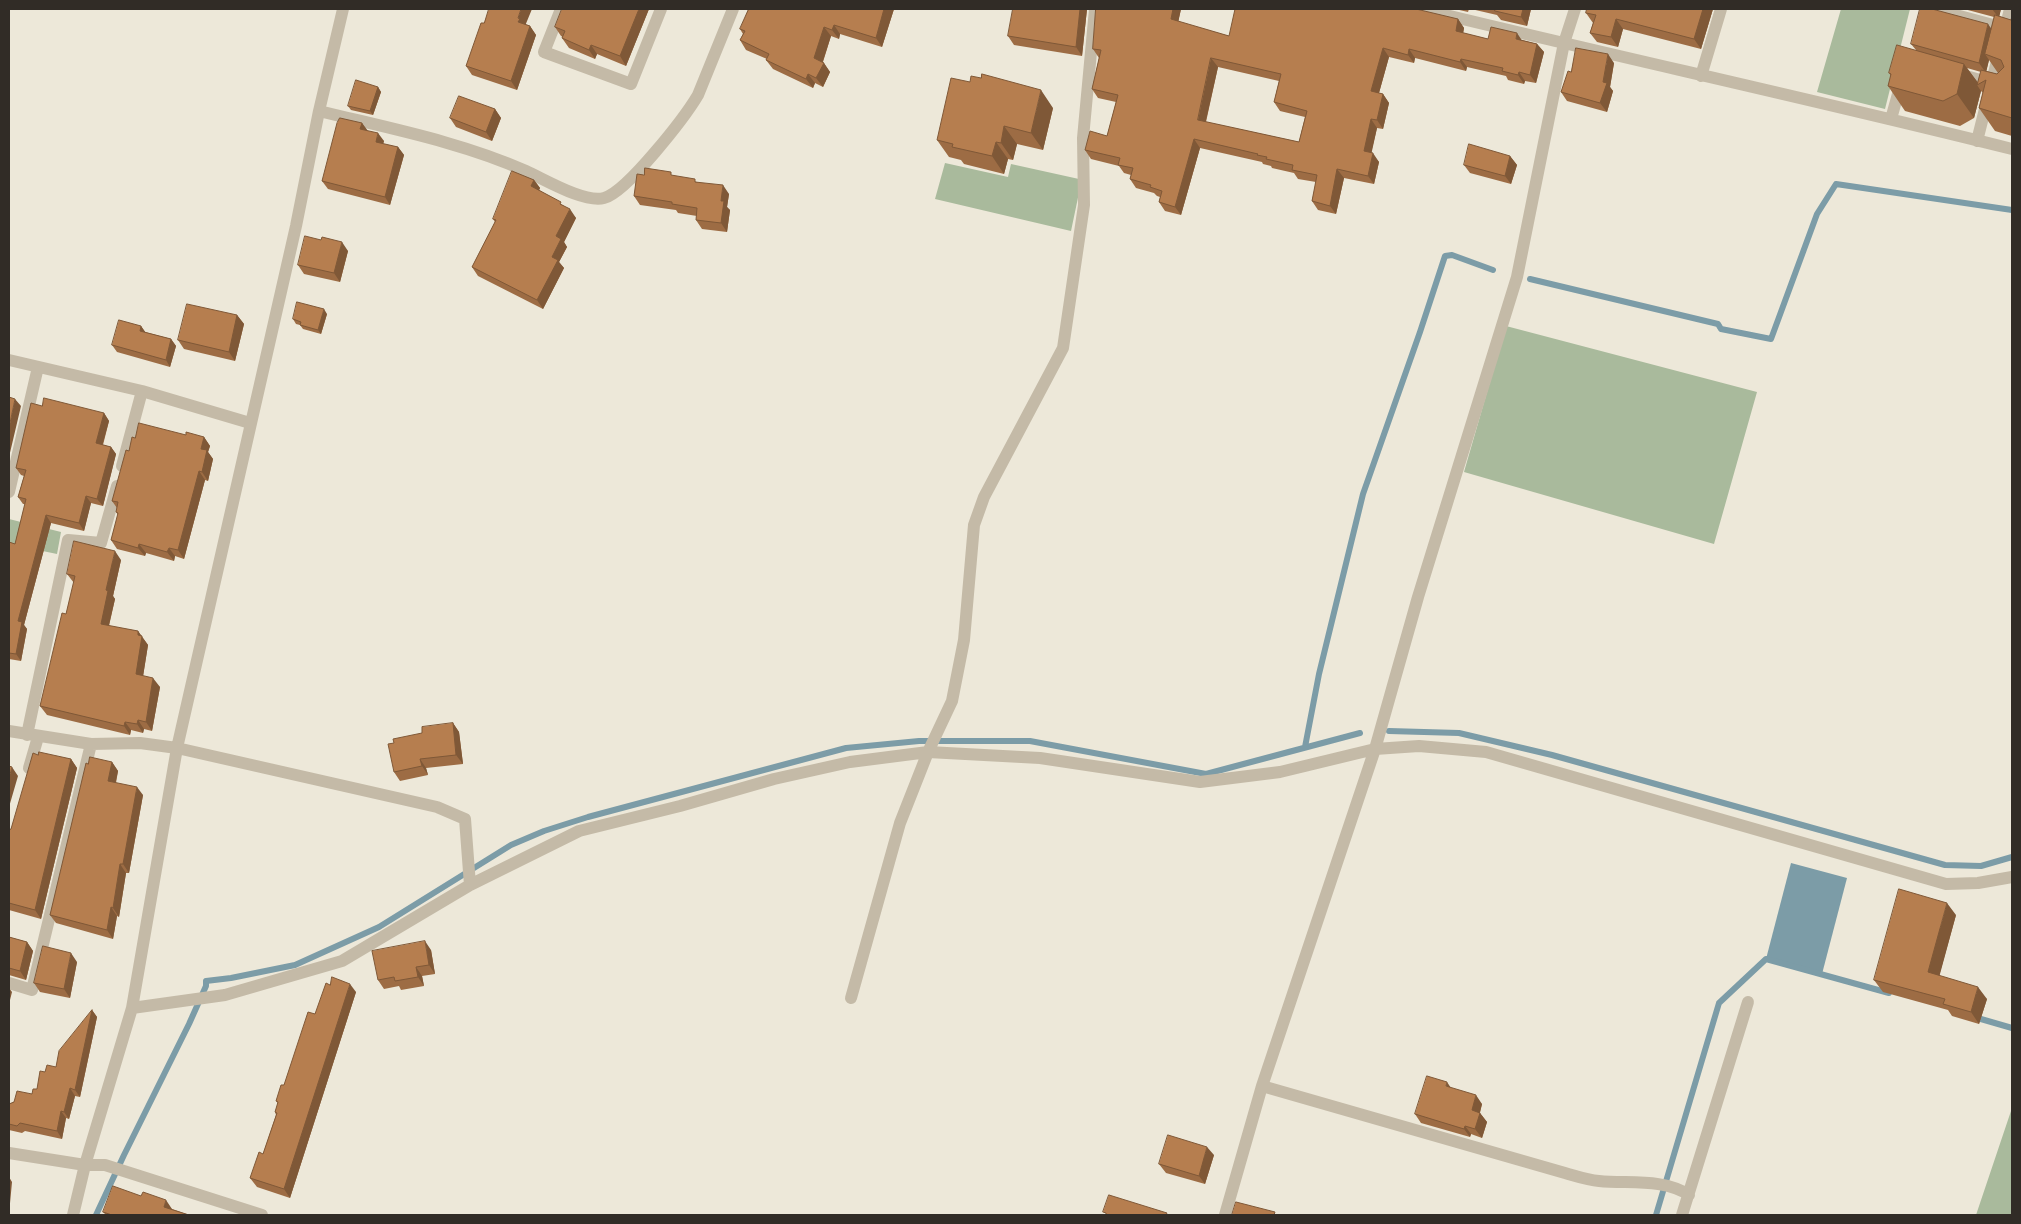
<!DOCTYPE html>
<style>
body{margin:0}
#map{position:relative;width:2021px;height:1224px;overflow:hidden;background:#ede8d9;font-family:"PT Sans Narrow",sans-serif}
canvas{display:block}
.frame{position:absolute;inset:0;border:10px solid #312c26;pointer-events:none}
</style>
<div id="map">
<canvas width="2021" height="1224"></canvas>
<div class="frame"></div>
</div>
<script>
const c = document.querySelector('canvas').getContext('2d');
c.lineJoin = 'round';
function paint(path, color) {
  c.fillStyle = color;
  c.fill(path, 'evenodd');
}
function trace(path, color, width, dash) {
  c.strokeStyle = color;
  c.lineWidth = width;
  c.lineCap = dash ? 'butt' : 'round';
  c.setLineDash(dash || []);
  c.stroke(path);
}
const green = new Path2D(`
 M1841,9H1910L1885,109L1817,92Z
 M945,163L1008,177L1011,164L1079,179L1080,188L1071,231L935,199Z
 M1506,326L1757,392L1714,544L1464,472Z
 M9,519L61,532L57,554L9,544Z
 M2012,1108V1215H1976Z`);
const water = new Path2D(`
 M1791,863L1847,878L1822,974L1766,959Z`);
const stream = new Path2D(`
 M1530,279L1718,324L1721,329L1771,339L1817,214L1836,184L2012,210
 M1389,731L1459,733L1552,755L1945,865L1981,866L2012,857
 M1305,747L1319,674L1363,494L1420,332L1445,256L1452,255L1493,270
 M1974,1017L2012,1028
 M96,1215L124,1155L189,1024L206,986V981L231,978L295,965L379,927L511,845L544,831L588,817L846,748L919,741H1030L1206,774L1360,733
 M1656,1215L1719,1003L1766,959L1889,993`);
const minor = new Path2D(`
 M561,9L544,52L631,84L661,9
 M1421,9C1618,57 1816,100 2012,149
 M1941,11L2008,29
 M1959,74L2012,89
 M1701,76L1721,9
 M319,111C388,128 461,142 526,171C546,180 584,203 604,198C627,192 685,117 698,95L733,9
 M1891,119L1901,83
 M1977,141L2010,9
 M9,360L142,391L250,423
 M122,466L142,391
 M9,492L38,367
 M9,731L91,744L140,743L177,748L437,807L465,819L470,885
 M27,735L68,540L101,543L117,486
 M29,768L38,737
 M9,983L32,990L91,744
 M851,998L900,823L928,752L952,701L964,640L974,525L984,497L1063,348L1084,205L1083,138L1095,9
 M132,1008L225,995L342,961L470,885L579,831L680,806L774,779L850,762L928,752L1040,758L1200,782L1280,772L1375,749L1419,746L1486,752L1946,884L1978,883L2012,877
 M1262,1086L1565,1173C1576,1176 1587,1180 1599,1181C1629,1184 1663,1178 1689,1195
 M9,1153L85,1165H105L262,1215
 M73,1215L85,1165L132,1008L177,748L296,226L319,111L343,9
 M1225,1215L1262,1086L1375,749L1418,597L1517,277L1564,43L1575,9
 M1682,1215L1748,1002`);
const wall = new Path2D(`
 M649,9L626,66L597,54L595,59L569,48L562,38L563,37L561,36L555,27Z
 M748,9H894L882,47L840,34L839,39L831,36L823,62L830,72L823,87L815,83L813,88L773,69L766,60L767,59L746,50L740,40L743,34L740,29L748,10Z
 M1013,9H1087L1082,56L1014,45L1008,36Z
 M1096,9H1181L1178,22L1229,36L1458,19L1464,28L1463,33L1488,39L1522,40L1537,44L1544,52L1536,83L1525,81L1524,84L1508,80L1506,76L1467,67L1466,71L1415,58L1414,63L1389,57L1379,93L1383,94L1389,103L1383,129L1377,128L1371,153L1379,162L1374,184L1344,178L1336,214L1318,210L1312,201L1316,182L1298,179L1294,173L1272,168L1271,166L1263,164L1262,162L1200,148L1181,215L1165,211L1159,202L1160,197L1157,196L1154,193L1136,188L1130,179L1131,175L1124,173L1119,166L1091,159L1085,150L1107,136L1116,102L1098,98L1092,89L1099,58L1093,49ZM1218,67L1279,81L1274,102L1280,111L1305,117L1299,142L1206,122Z
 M1455,9H1469L1468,12Z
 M1471,9H1531L1527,26L1501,20L1497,15Z
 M1587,9H1713L1701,49L1623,29L1618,47L1597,42L1590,33L1593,23L1586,13Z
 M1964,9H2001L1999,16L2011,20L2012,16V136L1995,131L1979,108L1983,93L1981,91L1974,118L1960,126L1905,111L1888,86L1891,76L1889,73L1916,50L1911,44L1991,29L1994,17ZM1989,60L1998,73L1997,74L1986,71ZM1967,68L1981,72L1978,83Z
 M484,23L525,24L530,26L536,35L517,90L472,75L466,66Z
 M1614,63L1610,87L1613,91L1607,112L1567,101L1561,92L1571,72Z
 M378,87L381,92L373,115L351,110L348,106Z
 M1053,108L1043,150L1017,144L1013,160L1008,159L1004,174L964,164L961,160L949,157L937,140Z
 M495,109L501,118L492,141L456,127L450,118Z
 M362,123L367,131L384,141L383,144L398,147L404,155L390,205L328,189L322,181Z
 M1510,156L1517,165L1511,184L1470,173L1464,165Z
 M644,175L674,176L697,182L729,194L727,207L730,210L727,232L702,229L696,220L697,216L678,213L676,210L640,205L634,196Z
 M534,180L540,188L539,190L564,206L576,218L564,242L567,247L559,262L564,268L543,309L478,276L472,267L495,222L493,219Z
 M321,240L348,251L340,282L304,274L298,265Z
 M327,314L321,334L303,329L300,325L296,324L293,319Z
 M237,315L244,324L235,361L184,349L178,340Z
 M141,326L145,332L171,339L176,346L170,367L117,352L112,345Z
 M42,406L104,413L109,421L103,445L111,447L116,454L103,506L91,503L84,531L51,523L24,625L27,629L21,661L9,659V542L15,544L25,504H23L18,497L24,476L21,475L16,468Z
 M186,435L204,437L210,446L208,452L213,459L208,481L205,480L184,559L175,556L174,561L146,553L145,556L117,549L111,540L118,515L116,512L117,508L112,501L129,451L135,438Z
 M121,560L113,596L115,599L109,626L138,631L148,645L143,676L160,687L152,731L144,729L143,733L131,730L130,735L47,715L40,706L66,614L74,583L67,574Z
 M453,723L459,732L463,764L426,768L428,775L400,781L394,772L422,733Z
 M38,755L71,759L77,768L41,919L9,910V830L11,829Z
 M112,762L118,771L116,783L143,795L129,873H126L119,917L117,916L113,939L56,923L50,915L88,764Z
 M1956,915L1939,976L1987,999L1979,1024L1952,1016L1948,1010L1883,992L1874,980Z
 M9,937L27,942L33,951L26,980L9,975Z
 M431,950L435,974L422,976L424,986L401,990L399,986L384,989L378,980Z
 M77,962L70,998L40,992L34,983Z
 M330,985L356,992L290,1198L257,1187L250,1178L263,1154L276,1115L275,1112L278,1103L276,1101L284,1085L315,1014Z
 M92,1010L97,1017L80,1097L75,1096L69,1119L66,1118L62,1139L25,1131L22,1133L9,1130V1104L32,1094L37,1089L45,1072L56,1067Z
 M1451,1088L1482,1104L1480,1113L1487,1122L1482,1138L1471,1134L1470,1137L1421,1123L1415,1114Z
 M1214,1155L1205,1184L1166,1173L1159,1164Z
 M141,1196L172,1209L189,1215H106L103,1212Z`);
const shadedWall = new Path2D(`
 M521,9H532L525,26L518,22V18Z
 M639,9H649L626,66L620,56Z
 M884,9H894L882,47L876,38Z
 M1080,9H1087L1082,56L1076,47Z
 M1173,9H1181L1177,28L1171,19Z
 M1523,9H1531L1527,26L1521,17Z
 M1703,9H1713L1701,49L1694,39Z
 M1992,9H2001L1999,18Z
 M1458,19L1464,28L1462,40L1456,31Z
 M1616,19L1623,29L1618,47L1611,37Z
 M1988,24L1995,34L1985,54L1989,60L1986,73L1979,63Z
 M834,25L840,34L839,39L832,30Z
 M530,26L536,35L517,90L511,81Z
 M824,27L831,36L821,67L814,58Z
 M1517,33L1523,42L1516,39Z
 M1537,44L1544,52L1536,83L1530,75Z
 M591,45L597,54L595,59L589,50Z
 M1383,48L1389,57L1377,100L1371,91Z
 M1409,49L1415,58L1414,63L1408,55Z
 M1608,54L1614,63L1610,87L1613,91L1607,112L1600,103Z
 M1211,58L1218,67L1204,129L1198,120Z
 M1461,59L1467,67L1466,71L1460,62Z
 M824,63L830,72L823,87L816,78Z
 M1964,64L1979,84L1977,85L1981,91L1974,118L1957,94Z
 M1519,72L1525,81L1524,84L1518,75Z
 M808,74L815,83L813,88L806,79Z
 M378,87L381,92L373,115L370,111Z
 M1041,90L1053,108L1043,150L1031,133Z
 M1383,94L1389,103L1383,129L1377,120Z
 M495,109L501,118L492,141L486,132Z
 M1371,119L1377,128L1370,160L1364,151Z
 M362,123L368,131L360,129Z
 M1004,126L1017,144L1013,160L1001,143Z
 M378,133L384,141L381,150L376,142Z
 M1194,139L1200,148L1181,215L1175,207Z
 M996,142L1008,159L1004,174L992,156Z
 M398,147L404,155L390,205L385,197Z
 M1373,153L1379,162L1374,184L1368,176Z
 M1510,156L1517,165L1511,184L1505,176Z
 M1337,169L1344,178L1336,214L1330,206Z
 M534,180L540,188L537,195L531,186Z
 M723,185L729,194L727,207L730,210L727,232L721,223V201Z
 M570,209L576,218L564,242L567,247L559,262L564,268L543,309L537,300L552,257L556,236Z
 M342,242L348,251L340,282L334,273Z
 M324,309L327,314L321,334L318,330Z
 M237,315L244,324L235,361L229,352Z
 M141,326L146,333L140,331Z
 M171,339L176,346L170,367L166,360Z
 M15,399L21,406L9,457V428Z
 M104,413L109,421L101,450L96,443Z
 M204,437L210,446L208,452L213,459L208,481L202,472L201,449Z
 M111,447L116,454L103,506L97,499Z
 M199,471L205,480L184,559L178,550Z
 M86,496L91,503L84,531L79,523Z
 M46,515L51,523L24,625L27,629L21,661L16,654L18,621Z
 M139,544L146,553L145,556L138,548Z
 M169,548L175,556L174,561L167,552Z
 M115,551L121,560L113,596L115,599L107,633L101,624L106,590Z
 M138,631L148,645L142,683L136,674L138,635Z
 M153,678L160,687L152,731L146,722Z
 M138,720L144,729L143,733L137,724Z
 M125,722L131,730L130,735L124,726Z
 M453,723L459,732L463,764L456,755Z
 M71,759L77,768L41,919L35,910Z
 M420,759L426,768L428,775L422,766Z
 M112,762L118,771L114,790L108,781Z
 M12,767L18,776L9,807V778Z
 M137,787L143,795L129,873L123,864Z
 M120,864L126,873L119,917L113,908Z
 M1947,903L1956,915L1937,985L1928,972Z
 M111,907L117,916L113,939L107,930Z
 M425,941L431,950L435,974L429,965Z
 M27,942L33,951L26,980L20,971Z
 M71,953L77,962L70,998L64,989Z
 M416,967L422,976L424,986L418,977Z
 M350,984L356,992L290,1198L284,1189Z
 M1978,987L1987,999L1979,1024L1971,1012Z
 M9,988L12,992L9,1004Z
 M92,1010L97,1017L80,1097L75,1090Z
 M1447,1082L1453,1091L1446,1086Z
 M70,1088L75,1096L69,1119L64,1112Z
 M1476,1095L1482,1104L1478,1119L1472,1110Z
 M61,1111L66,1118L62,1139L57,1131Z
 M1480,1113L1487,1122L1482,1138L1475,1129Z
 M1465,1126L1471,1134L1470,1137L1464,1129Z
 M1207,1147L1214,1155L1205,1184L1199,1176Z
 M9,1177L12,1182L9,1214Z
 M166,1200L172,1209L170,1215L164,1207Z`);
const building = new Path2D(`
 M489,9H521L518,18L520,19L518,22L530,26L511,81L466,66L481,23H484Z
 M562,9H639L620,56L591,45L589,50L562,38L565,31L555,27Z
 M749,9H884L876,38L834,25L832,30L824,27L814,58L824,63L816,78L808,74L806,79L766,60L769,54L740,40L745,31L740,29Z
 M1013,9H1080L1076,47L1008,36Z
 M1096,9H1173L1171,19L1229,36L1235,9H1416L1458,19L1456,31L1488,39L1491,27L1517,33L1516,39L1537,44L1530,75L1519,72L1518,75L1502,71L1503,68L1461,59L1460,62L1409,49L1408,55L1383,48L1371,91L1383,94L1377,120L1371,119L1364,151L1373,153L1368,176L1337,169L1330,206L1312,201L1317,175L1292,170L1293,165L1266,159L1267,157L1257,155L1258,154L1194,139L1175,207L1159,202L1162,191L1150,187L1151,185L1130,179L1133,168L1118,165L1120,158L1085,150L1090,131L1107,136L1118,95L1092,89L1101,50L1093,49ZM1211,58L1281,74L1274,102L1307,111L1299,142L1198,120Z
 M1495,9H1523L1521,17L1495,11Z
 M1587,9H1703L1694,39L1616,19L1611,37L1590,33L1596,15L1586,13Z
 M1920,9H1932L1988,24L1979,63L1911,44Z
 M1995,15L2011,20L2012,16V118L1979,108L1986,80L1977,85L1981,70L1997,74L2004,67L2001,60L1985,54Z
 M1897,45L1964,64L1957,94L1943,101L1888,86L1891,74L1889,73Z
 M1576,48L1608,54L1603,82L1607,83L1600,103L1561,92L1568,71L1571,72Z
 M982,74L1041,90L1031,133L1004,126L1001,143L996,142L992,156L952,147L953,144L937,140L951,78L970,82L971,76L981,78Z
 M356,80L378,87L370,111L348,106Z
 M459,96L495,109L486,132L450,118Z
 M340,118L362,123L360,129L378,133L376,142L398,147L385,197L322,181L337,123Z
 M1469,144L1510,156L1505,176L1464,165Z
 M645,168L671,172V175L695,179V182L723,185L721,201H724L721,223L696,220L697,208L672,204V202L634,196L637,174L644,175Z
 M512,171L534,180L531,186L561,202L560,204L570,209L556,236L561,239L552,257L558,260L537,300L472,267L496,220L493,219Z
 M305,236L321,240L322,237L342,242L334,273L298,265Z
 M297,302L324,309L318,330L300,325L301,322L293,319Z
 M187,304L237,315L229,352L178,340Z
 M119,320L141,326L140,331L171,339L166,360L112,345Z
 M9,397L15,399L9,428Z
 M44,398L104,413L96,443L111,447L97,499L86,496L79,523L46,515L18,621L22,622L16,654L9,653V542L15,544L26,499L18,497L26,470L16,468L31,403L42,406Z
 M139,423L186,435V432L204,437L201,449L207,450L202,472L199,471L178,550L169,548L167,552L139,544L138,548L111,540L118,513L116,512L118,502L112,501L126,450L129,451L132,437L135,438Z
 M74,541L115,551L106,590L108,591L101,624L138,631V635L142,636L136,674L153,678L146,722L138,720L137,724L125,722L124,726L40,706L62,613L66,614L75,576L67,574Z
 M453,723L456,755L420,759L422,766L394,772L388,744L394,743L393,739L422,733V727Z
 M39,752L71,759L35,910L9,903V830L11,829L33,753L38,755Z
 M90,757L112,762L108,781L137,787L123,864H120L113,908L111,907L107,930L50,915L86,763L88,764Z
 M9,766L12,767L9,778Z
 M1899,889L1947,903L1928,972L1978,987L1971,1012L1943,1004L1945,999L1874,980Z
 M9,937L27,942L20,971L9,968Z
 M425,941L429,965L416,967L418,977L395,981L394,977L378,980L372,951Z
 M43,946L71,953L64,989L34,983Z
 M332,977L350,984L284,1189L250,1178L259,1152L263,1154L277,1113L275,1112L278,1102L276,1101L281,1085H284L308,1012L315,1014L326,983L330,985Z
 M92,1010L75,1090L70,1088L64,1112L61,1111L57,1131L20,1123L17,1126L9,1124V1104L14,1102L17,1091L32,1094L33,1089H37L40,1071L45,1072L47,1065L56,1067L59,1051Z
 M1427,1076L1447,1082L1446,1086L1476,1095L1472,1110L1480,1113L1475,1129L1465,1126L1464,1129L1415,1114Z
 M1168,1135L1207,1147L1199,1176L1159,1164Z
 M113,1186L141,1196L143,1192L166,1200L164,1207L189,1215H112L103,1212Z
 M1109,1195L1167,1213L1166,1215H1106V1213L1103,1212Z
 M1236,1202L1275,1212L1274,1215H1232Z`);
paint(green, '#a9ba9c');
paint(water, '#7c9ca7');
trace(stream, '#7c9ca7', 6);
trace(minor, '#c4baa7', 12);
paint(wall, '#9d6c44');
paint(shadedWall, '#7f5837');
paint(building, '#b67e4f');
trace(building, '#7f5837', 1);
</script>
